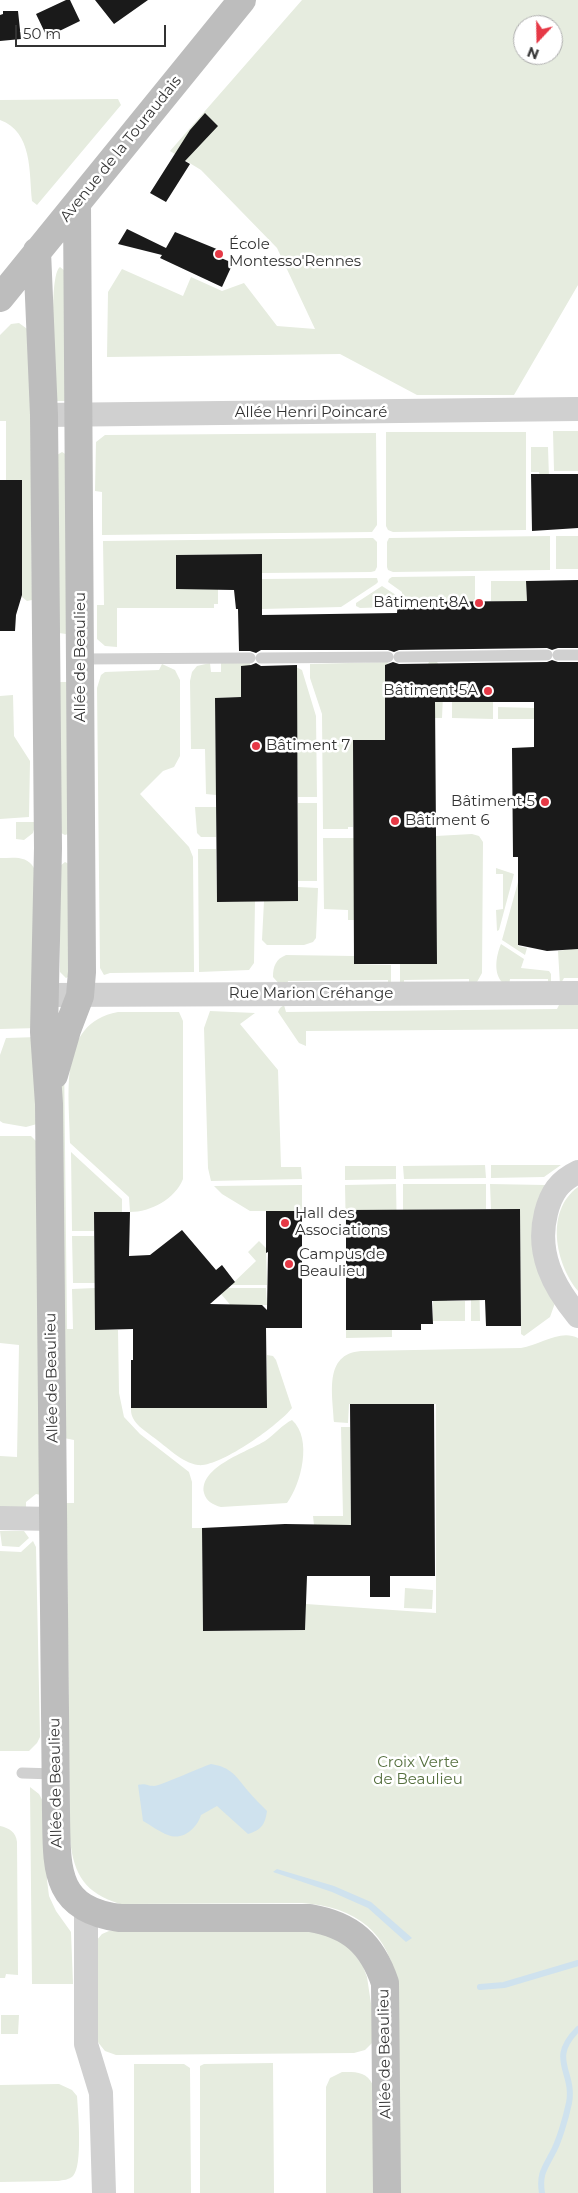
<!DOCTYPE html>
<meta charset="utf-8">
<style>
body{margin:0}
#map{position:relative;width:578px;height:2193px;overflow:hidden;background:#fff;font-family:Montserrat,sans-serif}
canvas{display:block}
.north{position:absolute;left:513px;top:15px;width:50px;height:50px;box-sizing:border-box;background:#fff;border:1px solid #adadad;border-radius:50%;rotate:201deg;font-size:14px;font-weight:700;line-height:20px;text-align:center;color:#333}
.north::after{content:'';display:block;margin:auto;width:18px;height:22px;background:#e63946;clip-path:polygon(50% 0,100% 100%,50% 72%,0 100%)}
.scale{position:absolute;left:15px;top:25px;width:151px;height:22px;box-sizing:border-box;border:2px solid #333;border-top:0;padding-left:6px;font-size:15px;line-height:18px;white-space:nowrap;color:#333;-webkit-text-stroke:4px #fff;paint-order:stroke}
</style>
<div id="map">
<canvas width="578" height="2193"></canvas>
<div class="north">N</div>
<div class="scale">50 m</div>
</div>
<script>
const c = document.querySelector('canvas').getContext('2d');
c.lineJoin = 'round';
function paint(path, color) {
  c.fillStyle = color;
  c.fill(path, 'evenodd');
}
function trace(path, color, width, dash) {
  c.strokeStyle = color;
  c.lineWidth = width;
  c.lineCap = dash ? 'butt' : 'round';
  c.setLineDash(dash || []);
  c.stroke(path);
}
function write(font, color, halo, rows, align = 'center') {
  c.font = font + ' Montserrat,sans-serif';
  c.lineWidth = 5;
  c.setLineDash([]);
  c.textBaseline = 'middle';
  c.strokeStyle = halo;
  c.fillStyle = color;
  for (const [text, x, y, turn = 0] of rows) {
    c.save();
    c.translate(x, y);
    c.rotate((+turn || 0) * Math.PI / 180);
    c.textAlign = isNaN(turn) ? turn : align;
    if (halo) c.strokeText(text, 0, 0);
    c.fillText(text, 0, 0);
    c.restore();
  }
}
const green = new Path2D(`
 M302,0H578V285L514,395H417L340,354L107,357L108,292L122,269L183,296L191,277L222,291L244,283L277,326L315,329L277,248L201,170L170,151ZM523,25H553V55H523Z
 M118,99L121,105L37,205L32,201C29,173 33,132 0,120V100Z
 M60,267L65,271L66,401H57L55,397C55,378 48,274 60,267Z
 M19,323L30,331L32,600L27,601L22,597V480H6V421H0V335L11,324Z
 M553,431H578V471H554Z
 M386,432H526V530L393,532L388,530L386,526Z
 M376,433L377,525L372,532L102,535V492L95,491L96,442L105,435Z
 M531,447H548L549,478H540L539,472H531Z
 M62,452L67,455L66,634L59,633L57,455Z
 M550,536V570L393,572L388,570L387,567V542L389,538Z
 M556,536H578V569H556Z
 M373,538L377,542V567L375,571L371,572L262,573V554L176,555V589L218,588V604H214V608H117V647L105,646L97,639V605H104L103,541Z
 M475,576V601L398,602L402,596V592L388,582L389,579L392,577Z
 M377,578L378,582L376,584L341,607L262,609V579Z
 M491,581H526L527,601H491Z
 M382,586L396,595L390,607L360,608L356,606V603Z
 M388,662L385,740L353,741V827H348V829H323L322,714L310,678V664Z
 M429,662H437L444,672L442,718H435V674H423Z
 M210,663L211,672H221V663H250V677L241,697L215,698L216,795L206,794L205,749H191L190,681L192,672L197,666Z
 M162,664L175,670L180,680V756L174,767L163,771L140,794L189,847L193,857L194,972L110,973L104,975L100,968L97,688L101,675L105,672L159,670Z
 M296,667L302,670L316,716L317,797H298Z
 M57,682H71L68,834L65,835L61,833Z
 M13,695L14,736L30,761L29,817L0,819V696Z
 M452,702H493V719L452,718Z
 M498,707L534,708V719H498Z
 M298,803H317V881H298Z
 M195,807H216V837H201L197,833Z
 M16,822H36L33,833L24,840L16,839Z
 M472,834L479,836L483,842L482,973L477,982L469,985V979L404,980V986H400V964H437L436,836Z
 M323,838H354V920H348V910L324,909Z
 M198,849H216L217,902L255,901L254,963L249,970L199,972Z
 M0,858C13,858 27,855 34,868L38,1028L0,1029Z
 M65,862L71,865L68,977L66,978L60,972V866Z
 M496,868L514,874L499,930L497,931L496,910L503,909V874H496Z
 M518,882V946L527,948L525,955L502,940Z
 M298,887L318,888L316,938L313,942L304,945H267L262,940L264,901H298Z
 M501,944L524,959L521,968L549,971L551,974V985H548V979H510L509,985L503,983C493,974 496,956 501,944Z
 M578,948V978H564L560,985L558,951Z
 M286,955L354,956V964L391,965V986H388V980L288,981L287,987L281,986L273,977C273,966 276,959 286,955Z
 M561,1001L578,1004V1029L306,1031V1046L299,1043L278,1012L280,1008L284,1005L286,1012L557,1009Z
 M210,1011L255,1013L240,1024L278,1070L281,1167H301L302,1179L211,1181L208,1168L204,1028Z
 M118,1012H179L183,1021V1179C175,1199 151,1212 130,1212L129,1197L70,1143C70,1097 56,1023 118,1012Z
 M38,1037L37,1124L26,1127L3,1123L0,1121V1055L6,1038Z
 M64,1056L67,1329H73L72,1289L95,1288V1329L118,1330L119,1393L124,1417L140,1434L189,1472L192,1482V1528H202L203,1631L305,1630L306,1604L436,1613V1404H349L348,1423L334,1422C333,1395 323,1354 361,1351L521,1348C540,1345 560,1329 578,1338V2193H400L398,1988C389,1932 357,1907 302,1903L120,1904C85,1893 74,1875 70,1840L67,1527L65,1525L66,1503H74V1440L64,1438L61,1089Z
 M0,1136H31L37,1142L41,1495L36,1494L26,1502V1508H0V1456L17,1457L19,1345L0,1343Z
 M71,1152L122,1199V1212H94V1231H72Z
 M485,1165L486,1178L404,1179L403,1166Z
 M491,1165H561L544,1177L491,1178Z
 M345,1166H396V1179L345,1180Z
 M396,1184L397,1238H346L345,1185Z
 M403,1184H486V1209L403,1210Z
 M490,1184L545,1185L555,1303L550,1317L524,1336L521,1334L520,1209H491Z
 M302,1185V1211H250L222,1194L214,1186Z
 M578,1187V1291C555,1263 545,1211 578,1187Z
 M433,1220H446L447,1301H465V1321H433Z
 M471,1220H478L480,1321H471Z
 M72,1236H94L95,1283H73Z
 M259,1241L266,1248L267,1285H231L256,1261L248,1252Z
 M228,1288H266L267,1305H236L233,1308L221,1294Z
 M346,1330H392V1337L346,1338Z
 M267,1355L273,1356L276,1360L292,1408C279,1425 219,1468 198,1465C182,1463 166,1446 153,1437C143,1429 130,1422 131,1408H267Z
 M292,1420C313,1439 301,1484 287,1503L221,1507C213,1505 206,1501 204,1493C199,1467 247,1452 265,1441C274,1435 283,1424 292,1420Z
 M341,1427H350L351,1525H314L313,1516H343Z
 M0,1531H24L29,1538L19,1547L2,1546Z
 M33,1541L36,1547L40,1737L37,1743L29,1751H0V1551L21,1552Z
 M405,1588L433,1590L432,1609L404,1608Z
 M30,1787L39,1794L46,1807L47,1880L49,1896L56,1911L71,1932L73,1984H32Z
 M0,1826C9,1828 16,1832 17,1842L18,1975L6,1974L5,1978H0Z
 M305,1929L344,1941L362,1964L367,1977L373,2017V2042L365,2050L354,2053L116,2055L105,2051L97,2041L96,1941L102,1934L109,1931Z
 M1,2015H19L18,2034H1Z
 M273,2063L274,2193H200V2066L204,2064Z
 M134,2064H184L190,2068L191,2193H134Z
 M342,2072C356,2072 366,2071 373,2085L375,2193H326V2087L330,2078Z
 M59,2084L72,2090L77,2096C78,2111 83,2166 73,2176C69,2180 63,2180 58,2181L0,2182V2085Z`);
const water = new Path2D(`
 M211,1764C231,1767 236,1776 248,1791C254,1798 261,1805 267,1811C265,1825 261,1830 248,1834L217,1806L201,1815C197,1828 183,1841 168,1835C159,1832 151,1825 143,1821L138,1785C147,1783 146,1786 154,1786C160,1786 201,1767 211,1764Z
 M277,1869L334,1886L371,1902L412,1938L406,1942L368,1908L332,1892L273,1872Z`);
const stream = new Path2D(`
 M480,1987L504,1985L578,1963
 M542,2193C539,2175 544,2169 552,2154C559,2142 566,2117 569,2103C575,2071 547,2060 578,2029`);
const building = new Path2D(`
 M66,0H70L80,21L47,37L36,14Z
 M95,0H148L114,24Z
 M3,11H18L21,39L0,41V15L3,14Z
 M205,113L218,126L185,161L190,164L166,202L150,193L190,130Z
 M127,229L166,248L175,232L224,252L221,258L233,263L222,287L160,258L162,255L118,244Z
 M531,474H578V528L532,531Z
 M0,480H22V595L16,615L15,631H0Z
 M262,554V615L397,613L398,602L527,601L526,581L578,580V648H558L552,650L547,648L399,650L394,652L388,650H261L256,653L250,651H239L238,609H236L234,590L176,589V555Z
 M552,660L558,662H578V949L547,951L518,945V857H513L512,748L534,747V702H435L437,964H354L353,740H385V665L393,662L399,664L547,662Z
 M256,663L261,666L297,665L298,901L217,902L215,698L241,697V666L251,665Z
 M520,1209L521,1326H486L485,1300L432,1301L433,1324H421V1330H346V1210Z
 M266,1211H302V1328H266L267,1408H131V1360H133V1329L95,1330L94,1212H130L129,1256L150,1255L182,1230L216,1270L222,1265L235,1282L210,1304L262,1305L267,1310L268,1252L266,1253Z
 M350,1404H434L435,1576H390V1597H370V1576H307L305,1630L203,1631L202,1528L285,1524L351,1525Z`);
const lane = new Path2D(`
 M558,655H578
 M399,657L547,655
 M261,658L388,657
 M81,659L250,658
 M22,1773L55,1774`);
const street = new Path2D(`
 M44,415L578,409
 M45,995L578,993
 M578,1172C559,1181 551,1193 546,1213C536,1253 553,1286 578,1316
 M0,1518L54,1519
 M86,1909V2044L101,2093L104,2193`);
const secondary = new Path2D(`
 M37,251L44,415L48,848L44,1032L49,1104L56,1812C57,1868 53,1909 120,1918H310C351,1925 372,1944 385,1983L387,2193
 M0,298L242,0
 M54,1075L67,1030L80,996L82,972L77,205`);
const markers = [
 [219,254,5,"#e63946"],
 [479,603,5,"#e63946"],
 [488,691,5,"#e63946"],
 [256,746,5,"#e63946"],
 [545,802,5,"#e63946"],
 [395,821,5,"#e63946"],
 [285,1223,5,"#e63946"],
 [289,1264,5,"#e63946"]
];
const streetNames = [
 ["Avenue de la Touraudais",121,149,-51],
 ["Allée Henri Poincaré",311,413],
 ["Allée de Beaulieu",81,657,-90],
 ["Rue Marion Créhange",311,994],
 ["Allée de Beaulieu",52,1378,-91],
 ["Allée de Beaulieu",56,1783,-91],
 ["Allée de Beaulieu",385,2054,-91]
];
const poiNames = [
 ["École",229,245],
 ["Montesso'Rennes",229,262],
 ["Bâtiment 8A",469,603,"right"],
 ["Bâtiment 5A",478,691,"right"],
 ["Bâtiment 7",266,746],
 ["Bâtiment 5",535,802,"right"],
 ["Bâtiment 6",405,821],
 ["Hall des",295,1214],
 ["Associations",295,1231],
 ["Campus de",299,1255],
 ["Beaulieu",299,1272]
];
const parkNames = [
 ["Croix Verte",418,1763],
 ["de Beaulieu",418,1780]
];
paint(green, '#e6ecdf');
paint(water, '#cfe2ee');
trace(stream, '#cfe2ee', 6);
paint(building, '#1a1a1a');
trace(lane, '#d0d0d0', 11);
trace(street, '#d0d0d0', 24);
trace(secondary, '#bdbdbd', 28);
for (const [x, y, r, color] of markers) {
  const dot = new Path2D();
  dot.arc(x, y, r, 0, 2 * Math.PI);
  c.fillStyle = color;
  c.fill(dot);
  trace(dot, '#fff', 2);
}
write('15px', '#333', '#fff', streetNames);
write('15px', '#333', '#fff', poiNames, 'left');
write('15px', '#56703f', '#fff', parkNames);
</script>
